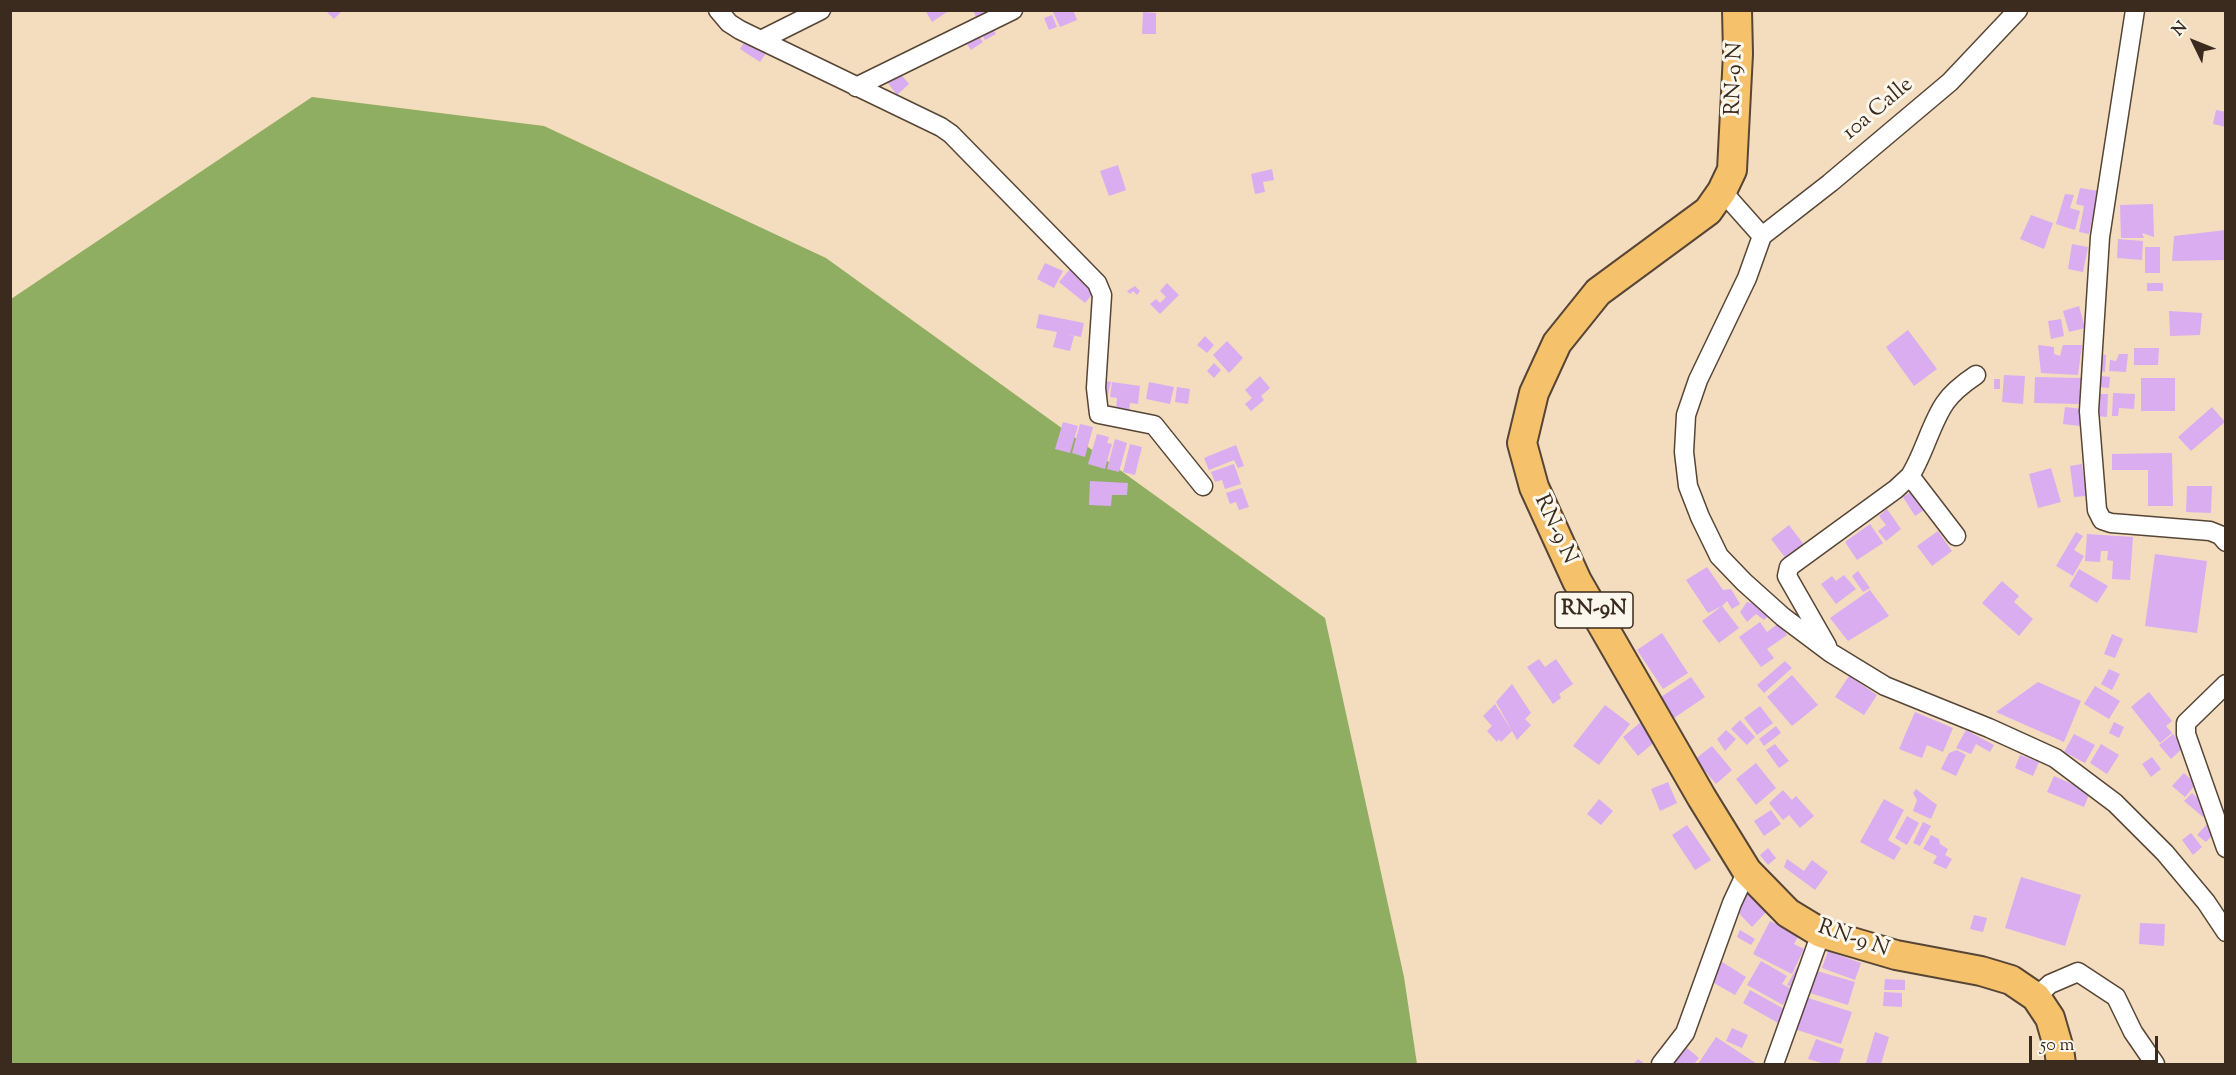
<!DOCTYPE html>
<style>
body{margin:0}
#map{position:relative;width:2236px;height:1075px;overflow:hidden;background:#f3ddbe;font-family:"Sorts Mill Goudy",serif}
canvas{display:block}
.frame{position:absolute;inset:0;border:12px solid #3b2a1e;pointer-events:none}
.north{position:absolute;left:2164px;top:12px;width:60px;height:60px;-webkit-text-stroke:4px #fbf7ec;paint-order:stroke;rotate:313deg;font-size:16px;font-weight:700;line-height:24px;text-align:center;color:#3b2a1e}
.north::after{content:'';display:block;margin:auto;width:21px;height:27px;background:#3b2a1e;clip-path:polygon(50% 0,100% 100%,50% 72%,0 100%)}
.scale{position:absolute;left:2029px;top:1036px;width:129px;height:27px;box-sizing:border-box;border:3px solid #3b2a1e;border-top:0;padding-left:8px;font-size:18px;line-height:21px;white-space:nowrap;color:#3b2a1e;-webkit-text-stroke:4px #fbf7ec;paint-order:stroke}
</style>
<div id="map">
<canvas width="2236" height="1075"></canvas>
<div class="frame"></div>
<div class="north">N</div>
<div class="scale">50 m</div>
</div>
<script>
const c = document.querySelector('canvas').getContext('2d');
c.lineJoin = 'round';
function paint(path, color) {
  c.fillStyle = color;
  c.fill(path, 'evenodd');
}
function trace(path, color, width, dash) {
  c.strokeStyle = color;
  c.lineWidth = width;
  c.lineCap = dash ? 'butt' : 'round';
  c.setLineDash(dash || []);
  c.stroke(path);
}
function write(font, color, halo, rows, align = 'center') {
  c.font = font + ' "Sorts Mill Goudy",serif';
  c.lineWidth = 6;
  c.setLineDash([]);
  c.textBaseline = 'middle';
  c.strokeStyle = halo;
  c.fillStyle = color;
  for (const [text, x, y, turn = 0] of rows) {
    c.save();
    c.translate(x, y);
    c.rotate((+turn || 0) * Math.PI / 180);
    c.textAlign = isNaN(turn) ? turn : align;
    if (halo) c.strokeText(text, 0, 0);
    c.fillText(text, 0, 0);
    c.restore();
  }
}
const forest = new Path2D(`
 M312,97L544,126L826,258L1325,618L1404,977L1417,1064H11V299Z`);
const building = new Path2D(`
 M325,10H343L334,19Z
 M925,10H950L932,22Z
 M973,10H991V11L976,17Z
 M1057,10H1073L1077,20L1060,27L1053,12Z
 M1143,12L1156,13V34H1142Z
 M1052,15L1057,27L1049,30L1044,18Z
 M990,24L996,34L985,40L980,30Z
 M976,32L983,42L971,50L964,40Z
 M748,36L769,49L760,62L740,49Z
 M899,72L909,84L897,95L887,82Z
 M2216,110L2226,112V127L2213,124Z
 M1118,165L1126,190L1109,196L1100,171Z
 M1272,169L1274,180L1263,182L1265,192L1255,194L1251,174Z
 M2080,188L2098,191L2089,234L2079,232L2084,206L2076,204Z
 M2065,194L2074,195L2070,208L2080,211L2075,230L2056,224Z
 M2153,204L2154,237L2142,233L2144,238H2121L2120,205Z
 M2031,215L2053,223L2044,249L2020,239Z
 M2226,230V260L2172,261L2174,236Z
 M2118,239L2143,241L2142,260L2117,258Z
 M2072,244L2088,247L2083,272L2068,269Z
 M2145,247H2160V273H2145Z
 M1045,263L1063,271L1054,288L1037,279Z
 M1070,269L1096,290L1085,303L1059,282Z
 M1167,283L1179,295L1160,314L1150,304L1156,299L1160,303L1166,297L1160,291Z
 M2147,283H2163V291H2147Z
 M1135,286L1140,291L1137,295L1133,291L1130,294L1127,291Z
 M2079,306L2085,328L2069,332L2063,311Z
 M2169,311L2202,313L2200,335L2170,336Z
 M1039,314L1084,323L1081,337L1066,334L1074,336L1070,351L1053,347L1057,332L1036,328Z
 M2061,319L2064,336L2051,339L2048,321Z
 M1908,330L1937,369L1914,386L1886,347Z
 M1205,336L1214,345L1207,353L1197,345Z
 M1227,341L1243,358L1229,373L1213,355Z
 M2038,345L2054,347V354L2060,356L2063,345H2082L2078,375L2041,373Z
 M2134,348H2159L2158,365H2134Z
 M2098,354L2106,355L2105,372L2096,371Z
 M2119,354H2128L2126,372L2109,371L2110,360L2116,361Z
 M1214,363L1221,370L1214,378L1207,371Z
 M2004,375L2025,376L2023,404L2002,402Z
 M1260,376L1270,388L1261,396L1264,400L1251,411L1245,404L1252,398L1245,390Z
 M2100,376L2110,377L2109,388L2098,387Z
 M2035,377L2082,378L2081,404L2034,403Z
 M2141,378H2175V411H2141Z
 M1994,379H2000V389H1994Z
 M1102,380L1111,382L1107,398L1099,396Z
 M1112,382L1140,386L1138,404L1130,403L1129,411L1116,410L1117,398L1110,397Z
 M1149,382L1174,387L1170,404L1146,399Z
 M1177,387L1190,389L1188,404L1175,402Z
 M2113,393L2135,394L2134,409L2119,408L2118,416H2112Z
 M2097,394H2108L2107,417L2096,416Z
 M2065,407L2082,409L2080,426L2063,424Z
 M2212,407L2225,422L2191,451L2178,437Z
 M1063,422L1078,426L1070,453L1055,449Z
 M1080,424L1093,427L1085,457L1072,453Z
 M1097,434L1109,437L1107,443L1112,444L1105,469L1088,464Z
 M1115,439L1127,443L1119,472L1107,469Z
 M1130,444L1142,447L1135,475L1123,472Z
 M1236,445L1244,466L1238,468L1234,460L1209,470L1204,458Z
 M2172,453L2173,506H2148V470H2112V454Z
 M1234,464L1241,484L1225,489L1222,480L1215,482L1211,472Z
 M2082,464L2086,496L2074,497L2070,466Z
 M2051,468L2061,502L2038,508L2029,474Z
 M1090,481L1128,483L1127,495H1112L1111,506L1089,505Z
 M2187,486H2212L2211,513L2186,512Z
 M1242,488L1249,507L1239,510L1236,502L1230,504L1226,493Z
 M1912,491L1924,510L1915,516L1903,497Z
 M1887,509L1901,529L1886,541L1878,531L1886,525L1879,516Z
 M1870,524L1883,543L1857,560L1845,542Z
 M1789,525L1805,546L1787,560L1771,539Z
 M1938,531L1952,551L1932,566L1917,546Z
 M2076,532L2083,536L2074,550L2084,556L2073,576L2056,566Z
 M2087,534L2133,537L2130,580L2112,579L2113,561L2107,560L2108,551H2101L2100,562L2085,561Z
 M2155,554L2207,561L2197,633L2145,626Z
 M1707,567L1723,590L1731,589L1740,604L1732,609L1727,601L1722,606L1708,613L1686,580Z
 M2079,569L2108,586L2097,603L2069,586Z
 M1858,571L1870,588L1863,592L1852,576Z
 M1844,575L1856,589L1836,604L1821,584L1832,576L1836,581Z
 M2002,581L2019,596L2014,602L2033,619L2019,636L1982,603Z
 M1870,590L1889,616L1848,641L1830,618Z
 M1747,602L1766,606L1771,613L1764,620L1756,614L1747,622L1740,612Z
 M1722,606L1739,628L1719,643L1702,621Z
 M1760,622L1767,632L1779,623L1787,635L1767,649L1774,658L1761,667L1739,637Z
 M1662,633L1688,673L1663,689L1637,650Z
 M2112,634L2123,639L2115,658L2104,654Z
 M1539,659L1545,667L1556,659L1573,684L1559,694L1561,698L1553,704L1527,667Z
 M1785,661L1792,668L1764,693L1757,685Z
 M2109,669L2120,674L2112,690L2101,684Z
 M1792,675L1818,705L1792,726L1767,697Z
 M1849,676L1877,695L1864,715L1835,697Z
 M1691,677L1705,697L1674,718L1661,697Z
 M2038,682L2081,701L2064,742L1996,712Z
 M1512,684L1531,713L1525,719L1531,725L1517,740L1496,702Z
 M2095,686L2120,701L2109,719L2084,704Z
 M2149,692L2172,721L2166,726L2172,733L2160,743L2131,707Z
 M1495,704L1512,731L1501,742L1499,739L1497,742L1487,731L1492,726L1483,716Z
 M1605,705L1630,724L1599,765L1573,746Z
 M1760,706L1773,723L1757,735L1744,718Z
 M1915,712L1953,728L1943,752L1927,745L1922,758L1899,749Z
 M1647,717L1657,740L1638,756L1623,737Z
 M1740,720L1755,737L1747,745L1731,729Z
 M2114,722L2124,727L2119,738L2109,733Z
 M1776,726L1781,733L1764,746L1759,739Z
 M1726,730L1736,739L1725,751L1717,739Z
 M1966,730L1994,745L1990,752L1976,744L1971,754L1956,748Z
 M2074,734L2095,745L2085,763L2064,752Z
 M2173,734L2184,747L2171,759L2159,745Z
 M1775,744L1789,761L1779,768L1766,750Z
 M2101,744L2119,755L2107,774L2090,763Z
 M1712,746L1732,770L1716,784L1695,759Z
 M1957,750L1966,755L1956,776L1941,769L1949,753Z
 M2020,755L2039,762L2033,776L2015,768Z
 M2152,757L2161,769L2151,777L2142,764Z
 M1756,763L1776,788L1756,805L1736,779Z
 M2184,773L2196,784L2185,797L2172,786Z
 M2054,776L2090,792L2084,807L2047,792Z
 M1668,782L1677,803L1660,811L1651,789Z
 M1916,789L1937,805L1931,819L1913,811L1917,800L1913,793Z
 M1783,790L1792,800L1796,796L1814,816L1800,828L1789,815L1783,820L1769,803Z
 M2192,793L2210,809L2203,817L2184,801Z
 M1599,799L1613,811L1601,825L1587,814Z
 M1884,799L1904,810L1888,840L1901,848L1894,860L1860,842Z
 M1771,810L1781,824L1764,836L1754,821Z
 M1907,816L1919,823L1907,845L1895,838Z
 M1923,822L1931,826L1920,846L1913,843Z
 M2209,822L2218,829L2206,842L2197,835Z
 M1687,825L1711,860L1695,870L1672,835Z
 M2191,833L2202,847L2193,855L2182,840Z
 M1931,835L1939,839L1940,844L1948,849L1945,855L1952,859L1946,869L1933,863L1937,856L1923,849Z
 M1768,848L1776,858L1768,865L1760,855Z
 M1787,859L1804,871L1812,860L1828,872L1815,890L1784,867Z
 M2021,877L2081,895L2065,946L2005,928Z
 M1748,890L1768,910L1752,927L1732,906Z
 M1974,915L1987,918L1983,932L1970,929Z
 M1770,921L1799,935L1794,944L1804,949L1792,974L1753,954Z
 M2140,923L2165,924L2164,946L2139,944Z
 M1740,930L1755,939L1751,945L1737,937Z
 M1828,951L1861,963L1855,980L1822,968Z
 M1719,960L1746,977L1735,995L1707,979Z
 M1761,961L1787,976L1782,984L1792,989L1783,1005L1747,985Z
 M1799,964L1805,968L1794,988L1787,985Z
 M1817,971L1855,982L1848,1005L1810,993Z
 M1885,979L1905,980V990H1884Z
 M1750,990L1786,1010L1778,1023L1743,1003Z
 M1884,992L1902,993V1007L1883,1006Z
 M1802,996L1852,1012L1841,1044L1791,1028Z
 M1732,1028L1748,1035L1742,1048L1726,1041Z
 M1875,1032L1889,1037L1881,1064L1866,1063Z
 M1716,1037L1757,1064H1698Z
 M1816,1039L1844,1049L1839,1064H1825L1808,1059Z
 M1681,1043L1699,1058L1694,1064H1664Z
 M1638,1059L1645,1064H1633Z`);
const minor = new Path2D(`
 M718,10L729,23L740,30L941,127L951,134L1097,283L1102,295L1096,388L1099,414L1154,425L1203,486
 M2135,10L2100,237L2089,411L2097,510L2102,520L2111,523L2210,531L2220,535L2226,542
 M761,40L821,10
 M856,87L1013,10
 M1722,191L1762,236
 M1762,236L1747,278L1698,380L1686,415L1684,452L1688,486L1700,517L1719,556L1744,582L1783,617L1831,653L1885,686L1989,728L2055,758L2115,803L2165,853L2206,902L2226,932
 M1762,236L1830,183L1950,82L2018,10
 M1956,536L1910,476C1924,454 1931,423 1945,403C1953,391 1964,383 1976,375
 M1827,646L1787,576L1789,567L1896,489L1910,476
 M2226,684L2186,723V734L2226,848
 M2036,997L2050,984L2078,972L2116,997L2133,1032L2155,1064
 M1661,1064L1685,1033L1732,903L1747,871
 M1774,1064L1821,933`);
const primary = new Path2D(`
 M1737,10L1738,54L1732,170L1722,191L1708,211L1598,292L1557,343L1534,393L1522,443L1534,487L1577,581L1702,798L1747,871L1788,913L1821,933L1896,955L1981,971L2011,980L2036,997L2050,1018L2059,1049L2061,1064`);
const shields = [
 [1594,610,78]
];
const shieldNames = [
 ["RN-9N",1594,610]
];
const streetNames = [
 ["RN-9 N",1736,79,-88],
 ["10a Calle",1879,110,-40],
 ["RN-9 N",1554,530,65],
 ["RN-9 N",1853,940,19]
];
paint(forest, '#90ae61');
paint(building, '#d9adf0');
trace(minor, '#574536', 21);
trace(primary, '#574536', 32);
trace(minor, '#fff', 18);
trace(primary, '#f5c16b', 28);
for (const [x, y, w] of shields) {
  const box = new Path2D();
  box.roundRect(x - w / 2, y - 18, w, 36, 4.5);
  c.fillStyle = '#fbf7ec';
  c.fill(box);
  trace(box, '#3b2a1e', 1.5);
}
write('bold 21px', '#3b2a1e', null, shieldNames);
write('22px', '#3b2a1e', '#fbf7ec', streetNames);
</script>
